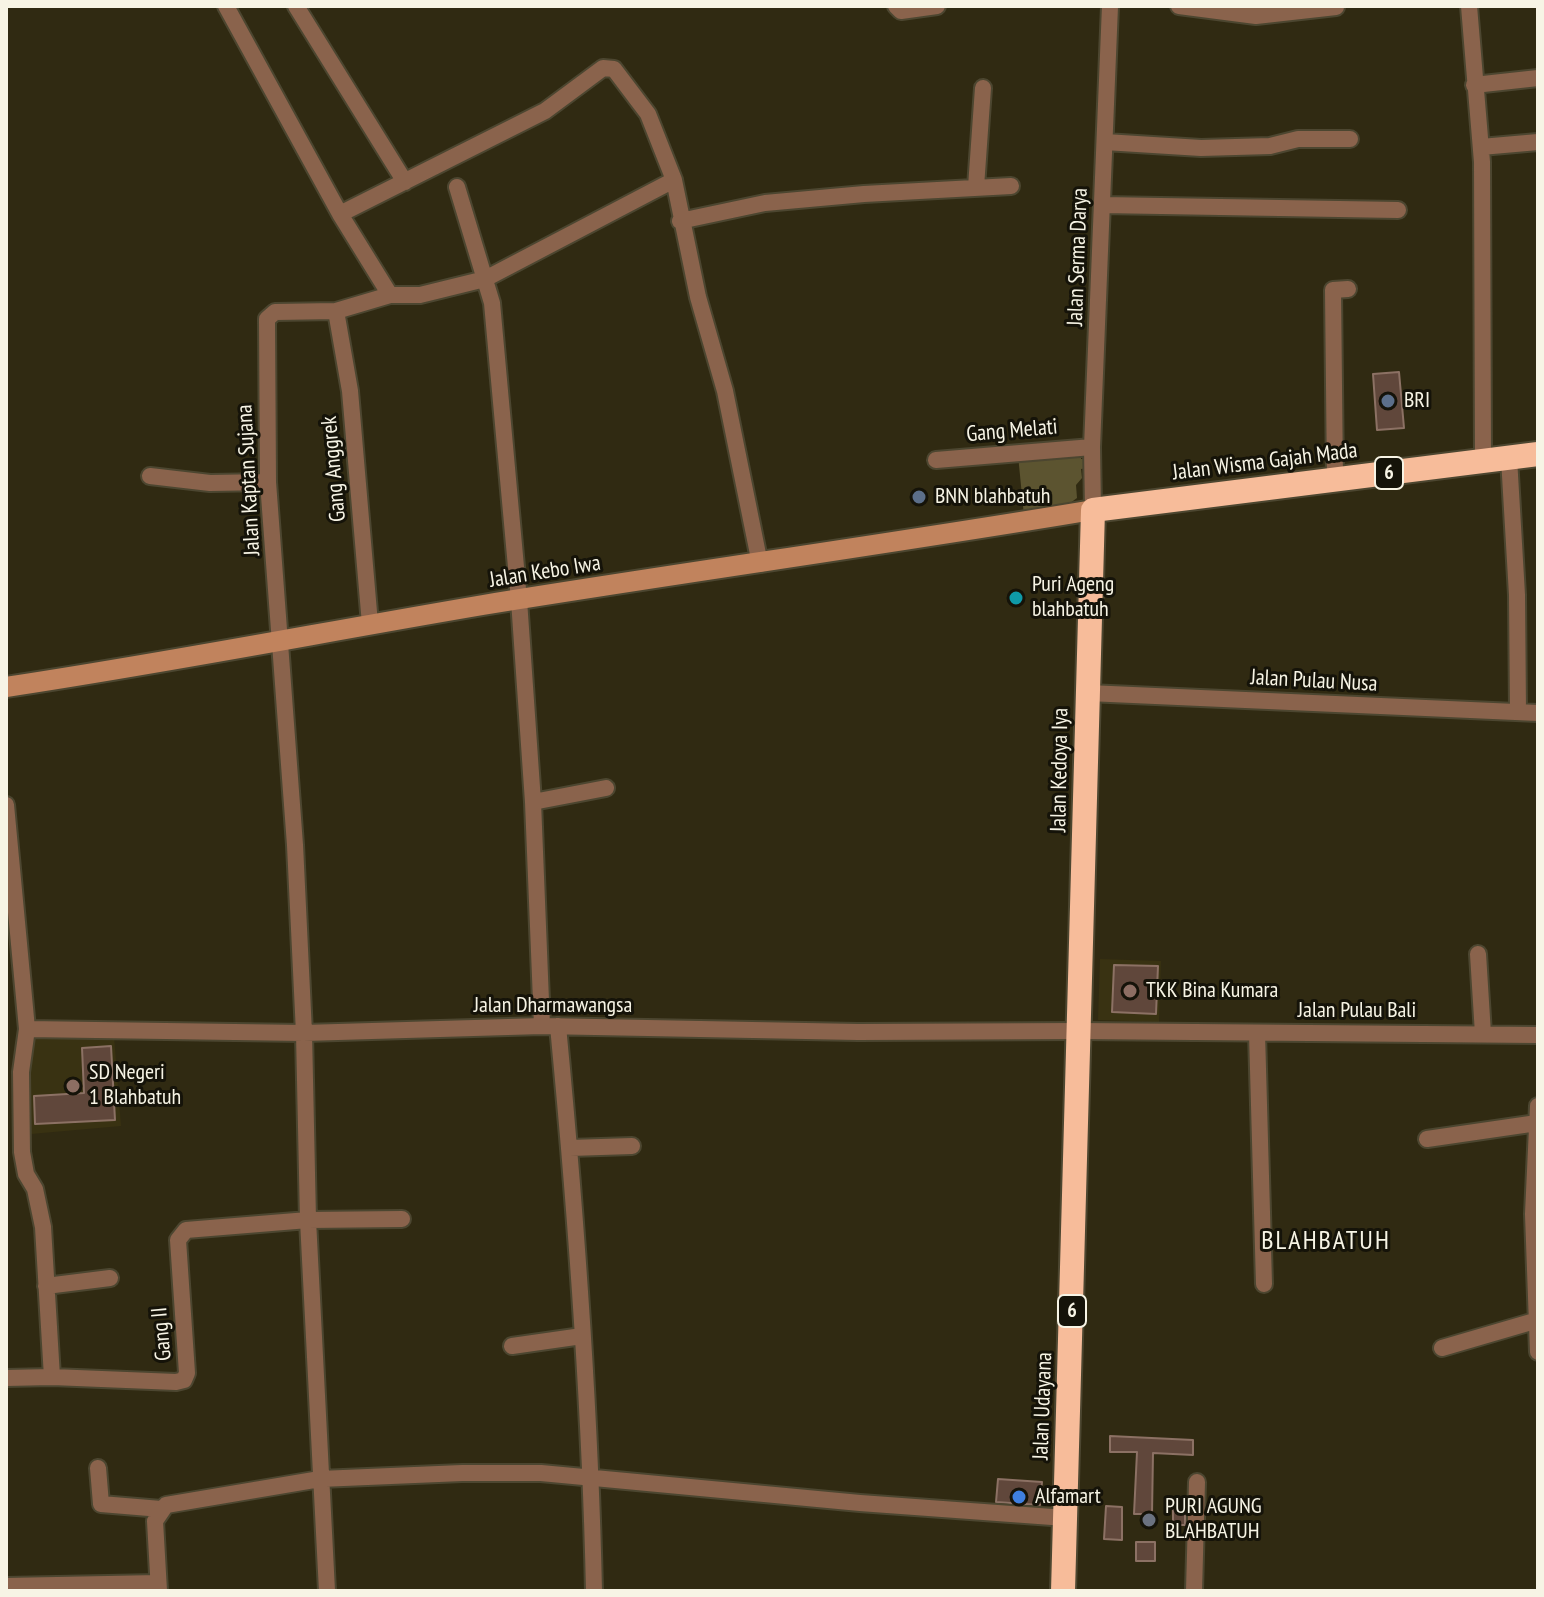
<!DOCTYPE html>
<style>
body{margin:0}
#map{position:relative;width:1544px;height:1597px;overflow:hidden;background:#302a12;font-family:"PT Sans Narrow",sans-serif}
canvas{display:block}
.frame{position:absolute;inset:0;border:8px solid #f7f4e5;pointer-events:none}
</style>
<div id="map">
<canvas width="1544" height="1597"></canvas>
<div class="frame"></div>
</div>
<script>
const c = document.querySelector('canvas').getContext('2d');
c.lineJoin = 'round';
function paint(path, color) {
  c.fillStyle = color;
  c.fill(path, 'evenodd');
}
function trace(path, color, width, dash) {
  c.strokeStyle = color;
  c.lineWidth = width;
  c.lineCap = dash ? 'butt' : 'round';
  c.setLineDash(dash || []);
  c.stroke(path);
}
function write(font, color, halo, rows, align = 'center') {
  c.font = font + ' "PT Sans Narrow",sans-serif';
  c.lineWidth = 6;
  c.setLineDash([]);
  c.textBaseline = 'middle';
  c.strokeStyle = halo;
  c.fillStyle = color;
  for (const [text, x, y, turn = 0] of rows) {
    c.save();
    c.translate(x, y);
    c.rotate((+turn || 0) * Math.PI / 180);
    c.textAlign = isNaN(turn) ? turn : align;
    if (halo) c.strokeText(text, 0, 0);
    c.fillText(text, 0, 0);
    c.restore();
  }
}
const built = new Path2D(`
 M1100,959L1161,961L1159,1022L1098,1020Z
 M34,1036H114L121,1126L31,1134L25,1046Z`);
const green = new Path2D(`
 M1081,450V459H1086L1087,468L1081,469L1082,478L1076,485L1077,498L1062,509L1024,516L1018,455Z`);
const building = new Path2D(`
 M1399,372L1404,428L1377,430L1373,374Z
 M1114,965L1158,966L1156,1014L1112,1012Z
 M111,1046L115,1120L35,1124L34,1096L84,1093L82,1048Z
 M1110,1436L1193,1440V1455L1153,1453L1152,1514H1134L1137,1452H1110Z
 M998,1479L1042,1482L1040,1505L996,1502Z
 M1106,1506L1122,1507V1540L1104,1539Z
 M1173,1506H1185V1525H1173Z
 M1136,1542H1155V1561H1136Z`);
const street = new Path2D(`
 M226,6L340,214L390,295
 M296,6L405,182
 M896,6L901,11L937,6
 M1179,6L1256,16L1336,7
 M1469,6L1482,162L1483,461
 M1474,85L1538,78
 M1105,142L1201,148L1270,146L1298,139H1350
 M1481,147L1538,142
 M457,187L492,303L519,600L533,802L542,1026
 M976,187L983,88
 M1102,205L1398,210
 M340,214L545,111L603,68L614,69L648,114L674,180L698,297L725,391L760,564
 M680,221L765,203L864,194L1011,186
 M336,311L350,391L370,624
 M1509,458L1517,595L1518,712
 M936,460L1092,447
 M150,476L210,483L268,482
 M1335,480L1333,290L1348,289
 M1093,510L1092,447L1110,6
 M1088,693L1538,713
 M533,802L606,788
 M6,805L27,1029L21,1072L22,1152L26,1174L35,1189L43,1227L52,1377
 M1478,954L1483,1034
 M558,1026C576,1214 590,1403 594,1591
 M27,1029L304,1033L542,1026L858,1032L1080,1031L1538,1035
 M1257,1033L1264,1284
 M1538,1106L1533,1214L1538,1352
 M1427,1139L1537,1123
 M570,1148L632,1146
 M46,1286L110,1278
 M512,1346L582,1336
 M1442,1348L1538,1320
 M6,1378L52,1377L176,1382L184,1380L187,1373L178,1240L186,1230L308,1220L402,1219
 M98,1468L101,1504L161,1509
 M6,1586L158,1583
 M159,1591L155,1521L166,1505L320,1479L462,1473H541L860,1503L1066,1518
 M327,1591L308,1220L304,1033L295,845L268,482L267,319L275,312L336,311L390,295H420L485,279L674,180
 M1194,1591L1197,1482`);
const secondary = new Path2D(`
 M6,687C166,663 324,632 483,605C686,572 890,544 1093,510`);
const highway = new Path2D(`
 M1063,1591L1093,510L1538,454`);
const markers = [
 [1388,401,8,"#5c6f8a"],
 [919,497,8,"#5c6f8a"],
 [1016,598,8,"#0f9aa8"],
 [1130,991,8,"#8d6e63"],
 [73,1086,8,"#8d6e63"],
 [1019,1497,8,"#3f7fe0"],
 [1149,1520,8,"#6b7280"]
];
const shields = [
 [1389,473,28],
 [1072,1311,28]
];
const shieldNames = [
 ["6",1389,473],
 ["6",1072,1311]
];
const streetNames = [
 ["Jalan Serma Darya",1078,257,-88],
 ["Gang Melati",1012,431,-5],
 ["Jalan Wisma Gajah Mada",1265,462,-7],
 ["Gang Anggrek",334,469,-95],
 ["Jalan Kaptan Sujana",249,480,-93],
 ["Jalan Kebo Iwa",545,572,-9],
 ["Jalan Pulau Nusa",1314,681,3],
 ["Jalan Kedoya Iya",1060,770,-89],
 ["Jalan Dharmawangsa",553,1006],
 ["Jalan Pulau Bali",1357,1011],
 ["Gang II",162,1334,-95],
 ["Jalan Udayana",1043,1406,-88]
];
const poiNames = [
 ["BRI",1404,401],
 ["BNN blahbatuh",935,497],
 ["Puri Ageng",1032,585],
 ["blahbatuh",1032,610],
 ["TKK Bina Kumara",1146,991],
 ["SD Negeri",89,1073],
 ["1 Blahbatuh",89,1098],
 ["Alfamart",1035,1497],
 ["PURI AGUNG",1165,1507],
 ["BLAHBATUH",1165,1532]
];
const quarterNames = [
 ["BLAHBATUH",1326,1242]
];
paint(built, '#393212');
paint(green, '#5c5430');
paint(building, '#60473b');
trace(building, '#8c7164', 2);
trace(street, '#4c4630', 20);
trace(secondary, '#4c4630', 24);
trace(highway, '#4c4630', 28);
trace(street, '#8a634c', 16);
trace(secondary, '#c1835d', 20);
trace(highway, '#f7bc9a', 24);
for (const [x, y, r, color] of markers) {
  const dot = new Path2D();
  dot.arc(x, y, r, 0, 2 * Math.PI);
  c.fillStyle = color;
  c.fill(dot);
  trace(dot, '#151309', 3);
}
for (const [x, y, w] of shields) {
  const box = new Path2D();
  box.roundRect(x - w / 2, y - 16, w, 32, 6);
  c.fillStyle = '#151309';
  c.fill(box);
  trace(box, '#f7f4e5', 2);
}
write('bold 20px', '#f7f4e5', null, shieldNames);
write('22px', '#f7f4e5', '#151309', streetNames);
write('22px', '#f7f4e5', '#151309', poiNames, 'left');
c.letterSpacing = '2px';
write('26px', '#f7f4e5', '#151309', quarterNames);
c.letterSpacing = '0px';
</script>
